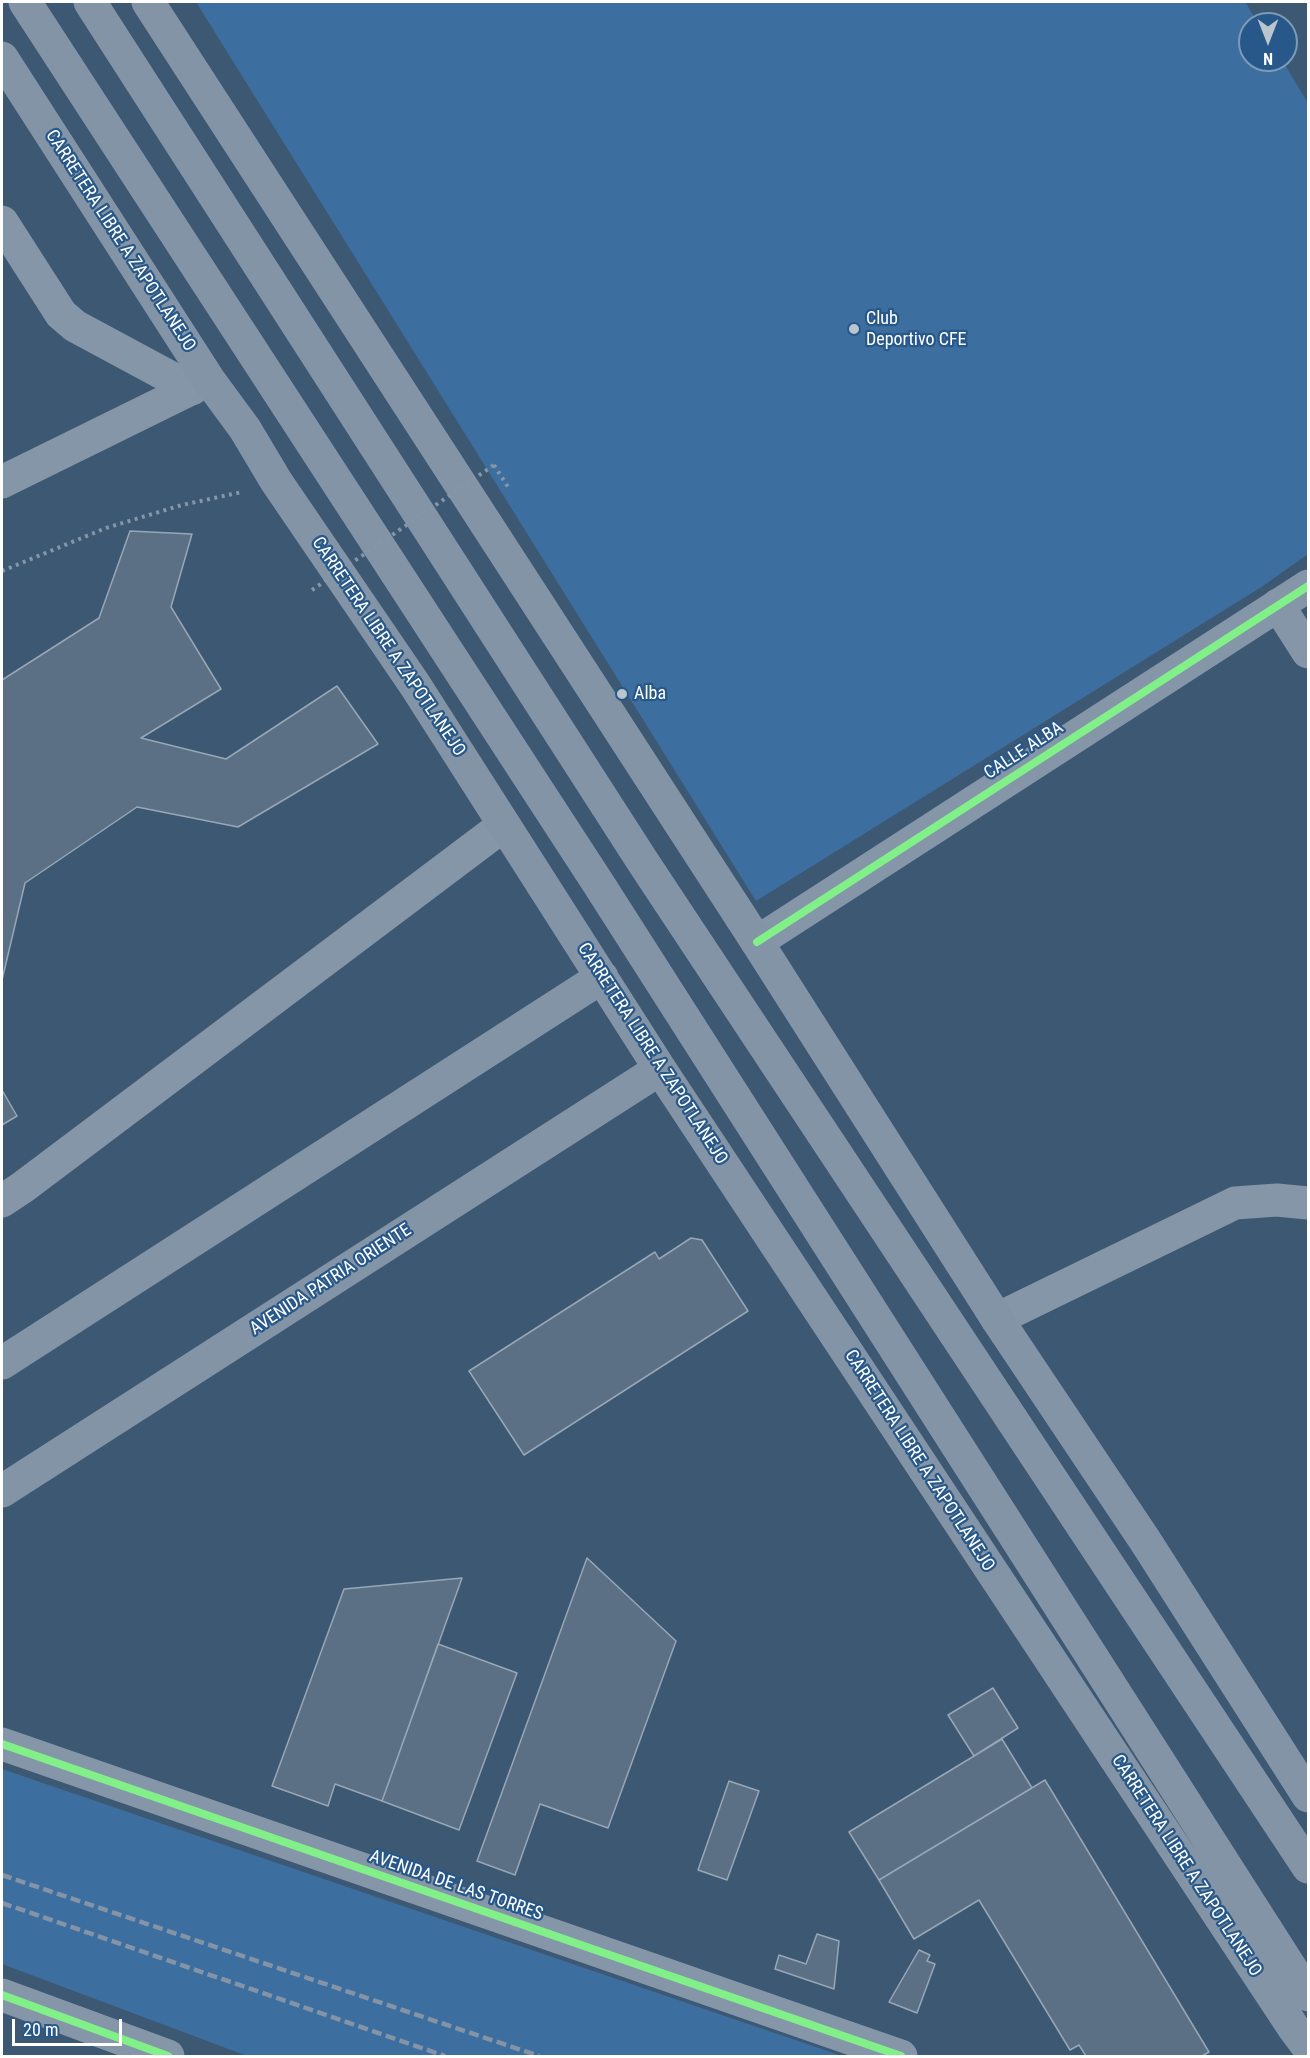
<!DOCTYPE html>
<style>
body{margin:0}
#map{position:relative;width:1310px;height:2058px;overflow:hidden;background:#3d5873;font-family:"Roboto Condensed",sans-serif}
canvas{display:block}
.frame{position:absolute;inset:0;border:3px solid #fff;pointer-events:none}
.north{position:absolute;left:1238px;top:12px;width:60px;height:60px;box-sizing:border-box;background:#275889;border:2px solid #7d9bb8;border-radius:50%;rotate:180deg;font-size:16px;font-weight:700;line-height:24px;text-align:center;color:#fff}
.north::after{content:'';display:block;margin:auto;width:21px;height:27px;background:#bbc5ce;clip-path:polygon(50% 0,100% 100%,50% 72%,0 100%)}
.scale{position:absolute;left:12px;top:2019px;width:110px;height:27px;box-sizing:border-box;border:3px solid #fff;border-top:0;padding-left:8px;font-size:18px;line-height:21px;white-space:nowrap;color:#fff;-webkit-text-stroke:4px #275889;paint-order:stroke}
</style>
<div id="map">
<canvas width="1310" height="2058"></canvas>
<div class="frame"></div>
<div class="north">N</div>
<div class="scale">20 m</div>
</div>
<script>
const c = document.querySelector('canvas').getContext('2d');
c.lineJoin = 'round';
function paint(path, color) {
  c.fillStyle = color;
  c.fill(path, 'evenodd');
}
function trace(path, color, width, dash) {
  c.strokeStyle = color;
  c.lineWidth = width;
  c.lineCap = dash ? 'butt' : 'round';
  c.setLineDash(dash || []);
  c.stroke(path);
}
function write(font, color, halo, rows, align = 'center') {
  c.font = font + ' "Roboto Condensed",sans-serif';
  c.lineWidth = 4.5;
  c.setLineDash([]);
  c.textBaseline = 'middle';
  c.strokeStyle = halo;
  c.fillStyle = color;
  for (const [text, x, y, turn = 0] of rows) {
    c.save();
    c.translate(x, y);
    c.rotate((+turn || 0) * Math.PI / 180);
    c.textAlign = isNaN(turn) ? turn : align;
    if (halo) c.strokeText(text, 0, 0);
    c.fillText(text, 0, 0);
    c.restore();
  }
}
const green = new Path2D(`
 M196,2H1245L1259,24H1250V60H1282L1308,103V554L1263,586L756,901Z
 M2,1769L842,2056H247L2,1964Z`);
const building = new Path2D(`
 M130,531L192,534L171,607L221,689L141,738L226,759L337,686L378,744L238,827L137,807L25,883L2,980V680L99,618Z
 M2,1090L17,1116L2,1125Z
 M691,1238L702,1240L748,1311L524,1455L469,1371L655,1252L659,1259Z
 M587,1558L676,1641L608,1828L540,1804L515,1875L477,1861Z
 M462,1578L382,1801L335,1784L328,1806L272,1786L344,1589Z
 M438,1644L517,1673L459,1830L382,1801Z
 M993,1688L1018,1728L974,1756L948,1715Z
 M1002,1739L1032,1788L879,1880L849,1832Z
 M1045,1780L1209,2052L1202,2056H1086L1079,2045L1070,2050L979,1900L914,1939L879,1880Z
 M729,1781L759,1791L727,1880L698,1870Z
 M817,1934L839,1941L834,1989L775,1969L779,1955L806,1964Z
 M919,1950L930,1955L927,1961L935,1964L917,2013L889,2002Z`);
const path = new Path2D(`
 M494,465L508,487
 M2,571L106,528L182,505L242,492`);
const minor = new Path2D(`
 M2,222L61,314L75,326L192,389
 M2,482L207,381
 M1278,605L1308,652
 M757,942L1308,586
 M2,1201L23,1187L504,825
 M997,1319L1235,1203L1277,1200L1308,1203
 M2,1744L901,2056
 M2,1995L168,2056`);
const major = new Path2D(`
 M25,2L598,883L1308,1995
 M90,2L643,862L1308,1867
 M148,2L757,942L997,1319L1146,1542L1308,1796
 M2,58L209,380L245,429L276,481L415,685L660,1069L1293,2027L1308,2047
 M2,1363L602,977
 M2,1491L660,1069`);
const rail = new Path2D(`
 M2,1875L539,2056
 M2,1903L445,2056`);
const pathBridge = new Path2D(`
 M312,590L494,465`);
const cycleway = new Path2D(`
 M757,942L1308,586
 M2,1744L901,2056
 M2,1995L168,2056`);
const markers = [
 [854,329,6,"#bbc5ce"],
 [622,694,6,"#bbc5ce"]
];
const streetNames = [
 ["CARRETERA LIBRE A ZAPOTLANEJO",120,241,57],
 ["CARRETERA LIBRE A ZAPOTLANEJO",388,647,56],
 ["CALLE ALBA",1024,751,-33],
 ["CARRETERA LIBRE A ZAPOTLANEJO",652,1054,57],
 ["AVENIDA PATRIA ORIENTE",331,1280,-33],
 ["CARRETERA LIBRE A ZAPOTLANEJO",919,1461,57],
 ["CARRETERA LIBRE A ZAPOTLANEJO",1186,1866,57],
 ["AVENIDA DE LAS TORRES",456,1886,19]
];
const poiNames = [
 ["Club",866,319],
 ["Deportivo CFE",866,340],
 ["Alba",634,694]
];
paint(green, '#3c6e9f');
paint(building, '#5b7085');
trace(building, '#98a7b6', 1.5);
trace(path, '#8496a8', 4, [3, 4.5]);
trace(minor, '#8496a8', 33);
trace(major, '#8394a6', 33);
trace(rail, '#8494a6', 4.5, [10, 4.5]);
trace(pathBridge, '#8496a8', 4, [3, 4.5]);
trace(cycleway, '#82f089', 8);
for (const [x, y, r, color] of markers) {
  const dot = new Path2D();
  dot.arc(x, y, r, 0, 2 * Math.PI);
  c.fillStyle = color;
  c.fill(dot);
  trace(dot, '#275889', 2);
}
write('18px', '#fff', '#275889', streetNames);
write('18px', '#fff', '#275889', poiNames, 'left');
</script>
